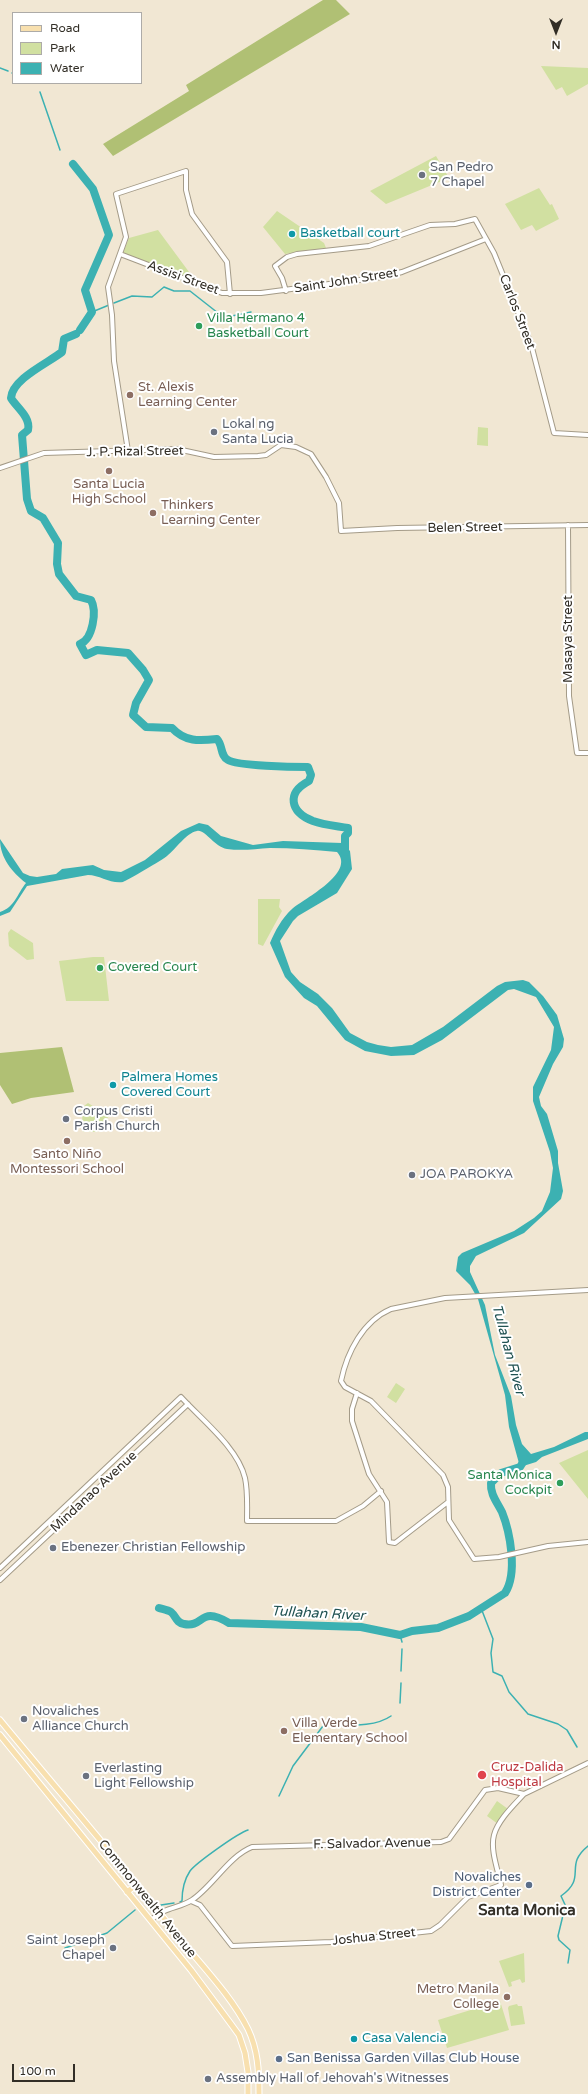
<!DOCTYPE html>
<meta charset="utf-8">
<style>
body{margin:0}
#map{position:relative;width:588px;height:2094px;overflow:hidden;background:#f1e7d3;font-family:"Varela Round",sans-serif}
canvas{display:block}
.legend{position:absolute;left:12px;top:12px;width:130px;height:72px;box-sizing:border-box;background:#fff;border:1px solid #adaba8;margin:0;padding:5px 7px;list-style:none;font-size:12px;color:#322e26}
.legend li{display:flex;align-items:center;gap:8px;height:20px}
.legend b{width:20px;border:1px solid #adaba8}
.north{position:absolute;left:536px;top:12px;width:40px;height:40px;-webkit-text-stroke:3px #fff;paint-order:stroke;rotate:180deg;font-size:11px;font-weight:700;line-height:16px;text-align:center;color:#322e26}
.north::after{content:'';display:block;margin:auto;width:14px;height:18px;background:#322e26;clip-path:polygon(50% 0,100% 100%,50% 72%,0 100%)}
.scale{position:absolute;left:12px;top:2064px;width:63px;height:18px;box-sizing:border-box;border:2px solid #322e26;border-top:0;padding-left:5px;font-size:12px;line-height:14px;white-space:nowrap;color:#322e26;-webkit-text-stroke:3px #fff;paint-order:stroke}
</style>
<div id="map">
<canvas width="588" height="2094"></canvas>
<ul class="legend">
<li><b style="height:5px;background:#f8e0af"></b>Road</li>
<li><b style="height:11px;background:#d1e0a1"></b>Park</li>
<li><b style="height:11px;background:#3cb1b2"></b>Water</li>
</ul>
<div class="north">N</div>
<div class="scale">100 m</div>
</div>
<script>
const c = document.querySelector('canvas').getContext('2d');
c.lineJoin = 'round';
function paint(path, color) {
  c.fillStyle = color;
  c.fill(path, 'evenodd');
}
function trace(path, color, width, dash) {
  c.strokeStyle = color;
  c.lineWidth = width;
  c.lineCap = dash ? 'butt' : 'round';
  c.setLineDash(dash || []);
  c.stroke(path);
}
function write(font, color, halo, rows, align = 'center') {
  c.font = font + ' "Varela Round",sans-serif';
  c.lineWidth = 4;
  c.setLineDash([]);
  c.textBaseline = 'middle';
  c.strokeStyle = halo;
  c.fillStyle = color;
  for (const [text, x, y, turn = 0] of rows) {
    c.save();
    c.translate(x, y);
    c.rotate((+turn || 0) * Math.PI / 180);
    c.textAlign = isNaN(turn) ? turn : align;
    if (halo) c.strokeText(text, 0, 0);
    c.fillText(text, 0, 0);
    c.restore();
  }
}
const green = new Path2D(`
 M541,66L588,68V84L567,96L562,87L556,90Z
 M436,156L449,178L386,204L370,191Z
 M539,188L550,205L552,204L559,219L536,231L532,225L521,230L505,204Z
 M277,211L324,243L326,248L285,254L263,227Z
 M158,230L192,276L193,279L123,253L129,238Z
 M478,427L488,428V446L477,445Z
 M258,899H280L279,907L282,911L263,946L258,944Z
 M11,929L33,943L34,959L27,960L9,946L8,933Z
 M93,957H104L109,1001H66L59,961Z
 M88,1103L109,1116L97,1132H83L82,1113L80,1109Z
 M396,1383L405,1389L396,1403L387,1397Z
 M588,1450V1499L559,1463Z
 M497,1801L508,1809L498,1824L487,1816Z
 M524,1953L525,1982L522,1983L520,1979L511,1982L512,1986L509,1987L499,1961Z
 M500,2001L509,2030L447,2048L438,2020Z
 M517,2004L518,2006H522L525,2024L511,2026L508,2008L509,2006Z`);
const forest = new Path2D(`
 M323,0H336L350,14L113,156L103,144L189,91L186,85Z
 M62,1047L74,1092L31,1098L12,1104L0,1085V1053Z`);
const water = new Path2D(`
 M199,823L208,825L221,836L253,845L283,841L342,843L350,851L352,869L337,893L298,916L293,921L280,941L291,972L300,982L318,994L332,1008L350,1033L367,1042L378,1045L391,1047L412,1045L443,1027L497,986L505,982L523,980L529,982L543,996L557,1015L564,1039L563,1047L553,1064L539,1097L541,1106L547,1114L558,1151V1163L563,1191L561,1199L524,1233L476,1256L470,1266V1272L485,1305L495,1355L511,1396L516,1425L522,1444L531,1454L554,1447L585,1432H588V1439L542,1457L536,1462L520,1467L509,1427L505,1395L478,1299L470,1285L456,1271L458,1257L462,1253L514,1231L534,1218L542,1211L550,1192L553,1168L550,1152L533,1101V1087L551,1050L554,1027L536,997L514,989L508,990L442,1040L414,1055L391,1056L365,1051L345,1040L317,1006L304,998L285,977L270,943C275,931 282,918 292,909C305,898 356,873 337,852C315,850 292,848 270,848C255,849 242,851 227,849C214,847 205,829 197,831C186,833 176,849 167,856C164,859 126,881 123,882C110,884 100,875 88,875L27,886L10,912L0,916V912C15,907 17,894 26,883C12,872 0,858 0,839L23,873L30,876L37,877L56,874L62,869L93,865L104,870L121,872L145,860L181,831Z`);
const stream = new Path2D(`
 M0,68L8,71
 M12,73H13
 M40,92L60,150
 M114,303L132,296L152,297L164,287L174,291H190L218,313L227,317L251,312
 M92,312L109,305
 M481,1608L493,1639L491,1653L493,1672L502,1676L509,1692L528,1714L558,1724L567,1730L577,1747
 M400,1635L402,1642
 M401,1671L402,1649
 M400,1703L401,1683
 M279,1796L293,1766L323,1726C344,1725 374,1728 391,1716
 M180,1902L182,1901C182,1891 184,1880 190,1871C196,1863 238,1833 248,1830
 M161,1905L174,1903
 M65,1948L107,1933L135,1910
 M568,1963L570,1950L559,1940L558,1936L564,1911L567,1909L561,1896C588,1877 563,1866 588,1846`);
const river = new Path2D(`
 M73,164L93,189L109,235L85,290L92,312L80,330
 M76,334L64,339L62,352C48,363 12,379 11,398C16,407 31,417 28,430L22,435L27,499L31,511L43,518L58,543L57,564L59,574L76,596L91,600C97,611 93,639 80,644L86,655L97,650L128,653L143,670L149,680L136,703L133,715L146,727L172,728C185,742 199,741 217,739C223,745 220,756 228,760C237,766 294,767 308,767L311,775L309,781C286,793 290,812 313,821C324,825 337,826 348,828V833L345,836V852
 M159,1608C162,1609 168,1610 171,1612C176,1616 176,1623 184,1624C205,1628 199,1605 229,1623L361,1627L400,1635L412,1631L438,1628L469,1616L505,1593C518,1573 510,1532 502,1512C497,1502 490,1494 491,1483L501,1473L520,1467L525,1459`);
const tertiary = new Path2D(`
 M120,254L222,293H261L382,277L402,272L486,239
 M286,291L282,278L275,266L287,257L297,254L369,246L430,225L455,224L475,219L494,253L531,344L554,433L588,435
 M128,451L114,361L112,315L108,287L126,237L116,194L186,171V190L192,214L227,262L230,294
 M0,468L44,453L177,449L214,457L258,456L266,455L281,445L296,447L311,454L326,477L339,503L341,531L397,528L588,525
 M568,525L569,696L577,753H588
 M588,1290L445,1298L391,1309C363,1321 347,1352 341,1381L345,1387L371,1401L443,1475L448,1487L449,1520L474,1559L499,1557L548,1546L588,1542
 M357,1393L352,1409V1421L369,1474L387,1502L389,1542L395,1543L448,1502
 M0,1568L181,1397C202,1420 238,1448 245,1478C248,1492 247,1507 247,1521H336L363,1506L381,1491
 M0,1580L188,1404
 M191,1901L200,1905L232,1946L331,1942L431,1931L440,1925L468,1897L501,1885C498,1870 490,1850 494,1835C498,1820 514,1805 524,1794
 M151,1920C166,1906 178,1909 192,1900C212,1887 229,1856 252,1847L441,1842L449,1839L485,1790L498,1788L524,1794L588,1763`);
const primary = new Path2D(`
 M0,1720C60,1793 123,1865 181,1940C204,1968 232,1997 248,2029C258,2050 259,2071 259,2094
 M0,1735L191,1970L231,2024L239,2035L245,2053L248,2072V2094
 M127,1892L136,1885`);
const markers = [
 [422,175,4,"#6b7280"],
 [292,234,4,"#0f9aa8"],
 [199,326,4,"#2e9e5b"],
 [130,395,4,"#8d6e63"],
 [214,432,4,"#6b7280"],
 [109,471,4,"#8d6e63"],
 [153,513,4,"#8d6e63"],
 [100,968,4,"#2e9e5b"],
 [113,1085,4,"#0f9aa8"],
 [66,1119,4,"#6b7280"],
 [67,1141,4,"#8d6e63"],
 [412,1175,4,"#6b7280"],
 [560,1483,4,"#2e9e5b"],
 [53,1548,4,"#6b7280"],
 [24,1719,4,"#6b7280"],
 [284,1731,4,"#8d6e63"],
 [482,1775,5,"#e0444e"],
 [86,1776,4,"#6b7280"],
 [529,1885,4,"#5c6f8a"],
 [113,1948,4,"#6b7280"],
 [507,1997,4,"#8d6e63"],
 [354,2039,4,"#0f9aa8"],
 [279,2059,4,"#5c6f8a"],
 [208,2079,4,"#6b7280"]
];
const worshipNames = [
 ["San Pedro",430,168],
 ["7 Chapel",430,183],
 ["Lokal ng",222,425],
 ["Santa Lucia",222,440],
 ["Corpus Cristi",74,1112],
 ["Parish Church",74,1127],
 ["JOA PAROKYA",420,1175],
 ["Ebenezer Christian Fellowship",61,1548],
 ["Novaliches",32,1712],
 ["Alliance Church",32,1727],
 ["Everlasting",94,1769],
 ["Light Fellowship",94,1784],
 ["Saint Joseph",105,1941,"right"],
 ["Chapel",105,1956,"right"],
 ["Assembly Hall of Jehovah's Witnesses",216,2079]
];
const cultureNames = [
 ["Basketball court",300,234],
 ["Palmera Homes",121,1078],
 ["Covered Court",121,1093],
 ["Casa Valencia",362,2039]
];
const streetNames = [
 ["Assisi Street",183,278,20],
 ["Saint John Street",346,281,-9],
 ["Carlos Street",517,312,69],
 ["J. P. Rizal Street",135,452,-1],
 ["Belen Street",465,528,-1],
 ["Masaya Street",569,639,-90],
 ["Mindanao Avenue",94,1492,-43],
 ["F. Salvador Avenue",372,1844,-1],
 ["Commonwealth Avenue",147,1899,51],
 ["Joshua Street",374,1937,-6]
];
const leisureNames = [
 ["Villa Hermano 4",207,319],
 ["Basketball Court",207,334],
 ["Covered Court",108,968],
 ["Santa Monica",552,1476,"right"],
 ["Cockpit",552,1491,"right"]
];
const educationNames = [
 ["St. Alexis",138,388],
 ["Learning Center",138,403],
 ["Santa Lucia",109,485,"center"],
 ["High School",109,500,"center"],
 ["Thinkers",161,506],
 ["Learning Center",161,521],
 ["Santo Niño",67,1155,"center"],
 ["Montessori School",67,1170,"center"],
 ["Villa Verde",292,1724],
 ["Elementary School",292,1739],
 ["Metro Manila",499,1990,"right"],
 ["College",499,2005,"right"]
];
const healthNames = [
 ["Cruz-Dalida",491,1768],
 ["Hospital",491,1783]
];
const serviceNames = [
 ["Novaliches",521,1878],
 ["District Center",521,1893],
 ["San Benissa Garden Villas Club House",287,2059,"left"]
];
const waterNames = [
 ["Tullahan River",508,1350,75],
 ["Tullahan River",318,1614,3]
];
const quarterNames = [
 ["Santa Monica",527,1911]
];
paint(green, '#d1e0a1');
paint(forest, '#b0c074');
paint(water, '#3cb1b2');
trace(stream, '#3cb1b2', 1.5);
trace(river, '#3cb1b2', 8);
trace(tertiary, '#a49b88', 6);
trace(primary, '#fff', 7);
trace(tertiary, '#fff', 4);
trace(primary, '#f8e0af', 5);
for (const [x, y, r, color] of markers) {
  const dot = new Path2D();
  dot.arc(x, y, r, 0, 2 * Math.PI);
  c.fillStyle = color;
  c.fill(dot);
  trace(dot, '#fff', 1.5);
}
write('13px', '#5b616d', '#fff', worshipNames, 'left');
write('13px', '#0d838f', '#fff', cultureNames, 'left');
write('13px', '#322e26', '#fff', streetNames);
write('13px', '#27864d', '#fff', leisureNames, 'left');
write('13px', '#785e54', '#fff', educationNames, 'left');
write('13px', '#be3a42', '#fff', healthNames, 'left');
write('13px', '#4e5e75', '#fff', serviceNames, 'right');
write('italic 14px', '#215353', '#fff', waterNames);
write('bold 15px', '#322e26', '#fff', quarterNames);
</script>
